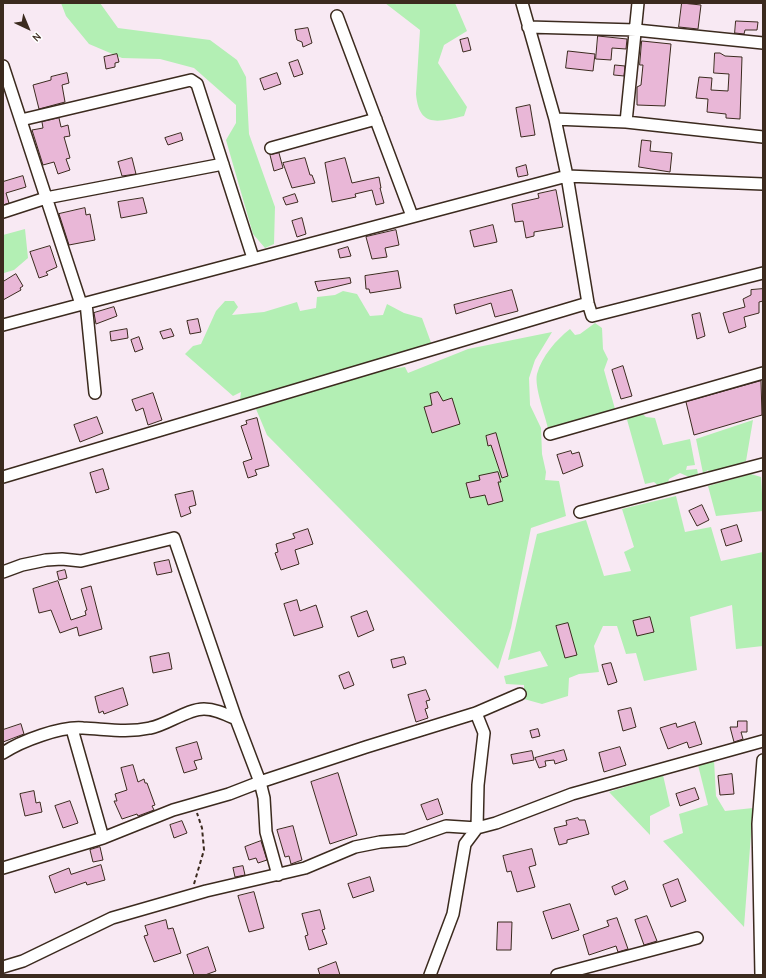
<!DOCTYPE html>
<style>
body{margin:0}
#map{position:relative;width:766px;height:978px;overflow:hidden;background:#f8e9f3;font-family:"Comic Neue",sans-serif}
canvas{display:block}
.frame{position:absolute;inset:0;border:4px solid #3b2a1e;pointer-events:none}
.north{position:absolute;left:8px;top:8px;width:40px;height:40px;-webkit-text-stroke:3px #fff;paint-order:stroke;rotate:136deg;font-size:11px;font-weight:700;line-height:16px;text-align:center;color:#3b2a1e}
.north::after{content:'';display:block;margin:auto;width:14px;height:18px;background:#3b2a1e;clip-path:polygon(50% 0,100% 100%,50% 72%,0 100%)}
</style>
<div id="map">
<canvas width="766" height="978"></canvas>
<div class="frame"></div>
<div class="north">N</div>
</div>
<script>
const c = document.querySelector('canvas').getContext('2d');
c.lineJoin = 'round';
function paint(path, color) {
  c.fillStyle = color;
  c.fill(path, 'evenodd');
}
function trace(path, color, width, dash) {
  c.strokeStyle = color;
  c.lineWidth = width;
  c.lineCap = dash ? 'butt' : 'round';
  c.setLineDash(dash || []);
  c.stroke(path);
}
const green = new Path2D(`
 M61,3H100L118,28L210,40L237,60L246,77L249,134L275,207L274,244L265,248L253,234L226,140L236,123V105L194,68L160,59L122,58L89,44L66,16Z
 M385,3H455L467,31L444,45L438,63L467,107L464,116C438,122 419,128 416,94L420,30Z
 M25,229L28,258L14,270L4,273L3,235Z
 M343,291L357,294L370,316L383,315L387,304L404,313L422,318L433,348L239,407L241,392L233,396L185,354L193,346L201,344L216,311L225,301H234L238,307L232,315L264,312L297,302L300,311L316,308L317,297L335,295Z
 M595,323L602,328L603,349L608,359L604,370L615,409L548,428C545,415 534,386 537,374C542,356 556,340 570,329L575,335L580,334Z
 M552,332L535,360L529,378L530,405L541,428L542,454L546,472L545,480L559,481L566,516L531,528L511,628L498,669L267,435L256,409L382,370L405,367L408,373L468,349Z
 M639,411L646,417L655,418L663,445L690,439L695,465L687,466L686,470L697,469L698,474L689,477L680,473L669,479L667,486L661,488L654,482L645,484L626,416Z
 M753,420L746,461L710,476L708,470L703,473L696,439Z
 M751,474L761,477L763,511L716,516L708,486Z
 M676,496L685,532L711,527L721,561L763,552V646L736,649L732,605L690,617L697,670L644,681L636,653L626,654L617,626H603L594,646L599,672L579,674L569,678L568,696L542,704L524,699V685L506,684L504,676L548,666L540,651L508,660L537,534L586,520L604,576L631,571L624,552L634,547L622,509Z
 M714,760L716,796L725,811L753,808L744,927L663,841L683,833L679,814L708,805L698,765Z
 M663,775L670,806L650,816V835L609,792Z`);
const building = new Path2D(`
 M682,3L701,5L698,29L679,27Z
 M736,21L758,22L757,30H745L744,34L735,33Z
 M308,28L312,43L303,47L302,42L297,40L295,30Z
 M598,36L627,39L626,49L612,48L611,60L596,59Z
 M468,38L471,50L463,52L460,40Z
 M642,41L671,44L665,106L637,105V87L641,85L643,65H640Z
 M568,51L595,54L593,71L566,68Z
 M715,53H720L725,56L742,57L740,119L726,118V114L707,112L708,99L696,98L699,77L712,78L711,90L728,91L729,74L714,73Z
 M117,54L119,62L115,63V67L106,69L104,57Z
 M298,60L303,74L294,77L289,63Z
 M615,65L625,66L624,76L614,75Z
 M67,73L69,83L62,85L65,102L39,109L33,85L51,80V77Z
 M277,73L281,84L264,90L260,79Z
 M530,105L535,135L521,137L516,108Z
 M59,118L61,127L68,125L70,136L64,137L70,158L66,159L70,170L58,174L54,162L43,165L32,130L43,128L42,122Z
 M181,133L183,140L168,145L165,138Z
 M642,140L651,141L650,151L672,153L670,172L639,167Z
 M279,153L283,168L274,171L270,155Z
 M132,158L136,174L122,176L118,162Z
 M305,158L310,175H312L315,183L292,188L283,163Z
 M345,158L352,183L379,177L381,188H380L384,203L376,205L372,190L355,194L356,197L332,202L325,163Z
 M526,165L528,175L518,177L516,168Z
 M23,176L26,187L6,193L9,203L3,205V182Z
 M556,190L563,227L534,232V236L526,238L523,221L515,222L512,204L539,198L538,194Z
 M295,194L298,202L286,205L283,198Z
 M143,198L147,213L121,218L118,202Z
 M85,208L86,215L90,214L95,240L69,245L59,214Z
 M302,218L306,234L297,237L292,221Z
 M493,225L497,242L474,247L470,231Z
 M396,230L399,245L385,248L387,257L372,259L366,237Z
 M50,246L57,267L46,272L48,275L39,278L30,252Z
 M348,247L351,256L340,258L338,250Z
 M398,271L401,288L370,293L369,289H366L365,276Z
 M16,274L23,286L20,288L21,290L3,300V282Z
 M350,278L351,283L318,291L315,282Z
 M763,289V301L759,302V313L744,317L746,327L729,333L723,313L745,307L743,299L751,295V290Z
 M512,290L518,311L495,317L491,303L456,314L454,305Z
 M114,307L117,316L96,324L94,313Z
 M700,313L705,336L697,339L692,315Z
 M198,319L201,332L190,334L187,321Z
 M127,329L128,338L111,341L110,332Z
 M171,329L174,336L163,339L160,332Z
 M139,337L143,349L135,352L131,340Z
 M623,366L632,396L621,399L612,370Z
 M761,381L762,415L694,435L686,402Z
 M438,392L443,401L452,398L460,424L432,433L424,407L432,405L430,394Z
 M153,393L162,420L148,425L143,408L136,411L132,400Z
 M97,417L103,433L80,442L74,425Z
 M257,418L269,466L255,470L257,475L248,478L243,462L252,459L241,426L247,424L246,421Z
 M496,433L508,476L502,478L491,445L488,446L486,436Z
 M571,451L572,454L579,452L583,466L563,474L557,455Z
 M103,469L109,489L96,493L90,473Z
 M498,472L501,482H498L503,501L488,505L485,495L470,498L466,483L480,480L479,476Z
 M193,491L196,505L189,507L191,513L181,517L175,495Z
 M702,505L709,520L697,526L689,511Z
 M737,525L742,541L726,546L721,530Z
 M308,529L313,544L295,550L299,564L281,570L275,553L278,552L276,544L295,538L293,534Z
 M169,560L172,572L157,575L154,563Z
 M65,570L67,578L59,580L57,572Z
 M58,581L71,620L86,615L85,611L87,610L81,589L91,586L102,629L79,636L77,627L60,633L51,610L39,613L33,589Z
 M297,600L300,611L316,605L323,627L294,636L284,604Z
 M367,611L374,630L358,637L351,617Z
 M650,617L654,632L637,636L633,621Z
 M568,623L577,655L565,658L556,626Z
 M169,653L172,669L153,673L150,657Z
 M404,657L406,664L393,668L391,660Z
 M611,663L617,682L608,685L602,665Z
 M349,672L354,685L344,689L339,676Z
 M123,688L128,705L104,714L103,711L99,713L95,697Z
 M426,690L430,700L426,701L428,708L425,709L428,718L416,722L408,695Z
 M631,708L636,727L623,731L618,711Z
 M738,721H747V732H741L743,739L734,742L730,727H737Z
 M695,722L702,744L689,748L687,742L668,749L660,728L676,723L677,727Z
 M21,724L24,734L3,742V730Z
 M538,729L540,736L532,738L530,731Z
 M197,742L202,759L194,761L197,769L184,773L176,748Z
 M620,747L626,765L604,772L599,753Z
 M564,750L567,760L555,764L554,760L545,761L546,766L539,768L535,758Z
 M532,751L534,760L513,764L511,755Z
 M133,765L138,782L144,779L145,783H147L155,805L152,806L154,810L138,816L137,814L122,819L114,801H117L115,794L127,790L121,768Z
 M338,773L357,835L330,844L311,782Z
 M732,774L734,794L720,795L718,776Z
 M695,788L699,799L680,806L676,794Z
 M34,791L36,803L40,802L42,812L25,816L20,794Z
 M438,799L443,814L427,820L421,805Z
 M70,801L78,823L63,828L55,806Z
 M578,818L579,820H585L589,834L567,840V843L559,845L554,828L567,825L566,821Z
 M182,821L187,833L174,838L170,825Z
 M293,826L302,860L291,864L289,856L285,857L277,830Z
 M261,841L267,860L258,863L256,858L249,860L245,847Z
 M100,847L103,860L93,862L90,850Z
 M532,849L536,865L529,867L535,887L517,892L511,871L507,872L503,856Z
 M101,865L105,880L87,885L86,882L55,893L49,876L69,868L71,874Z
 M243,866L245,875L235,877L233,868Z
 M370,877L374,891L353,898L348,884Z
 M678,879L686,901L671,907L663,885Z
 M625,881L628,889L615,895L612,887Z
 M254,892L264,928L249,932L238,896Z
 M570,904L579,930L552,939L543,912Z
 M320,910L325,929L322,930L327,944L309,950L305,936L308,935L302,914Z
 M647,916L657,941L644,945L635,920Z
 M617,918L628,949L618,952L616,946L589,955L583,935L609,926L607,921Z
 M166,920L168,929L173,928L181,953L154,962L144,936L148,935L145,926Z
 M498,922H512L511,950H497Z
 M208,947L216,971L205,975H194L187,955Z
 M336,962L340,975H320L318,969Z`);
const path = new Path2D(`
 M194,884L204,850L202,828L197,813`);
const street = new Path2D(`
 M522,3L555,119L567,176L588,303L592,316L763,273
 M337,16L412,216
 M528,27L636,30L763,43
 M3,66L81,304
 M555,119L626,122L763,137
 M21,120L191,80L197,84L253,258
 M626,122L638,3
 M271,148L376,119
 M3,212L46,198L223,164
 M86,303L95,393
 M3,325L567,176L763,184
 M550,434L763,373
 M3,477L588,303
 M580,512L763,464
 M3,572L22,565L46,560L62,559L81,561L174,538L236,719L260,782L264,798L266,832L278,875
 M72,729L103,838
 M3,753C21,741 61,726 83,728C106,729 127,733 150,728C167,725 187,709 204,709C215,709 225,714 236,719
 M3,868L103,838L173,810L229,794L260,782L366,747L476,713L520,694
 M3,967L23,961L112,918L206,891L305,868L355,847L380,842L406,840L446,826L477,828L496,823L572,794L763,741
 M430,975L453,914L465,844L477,828L478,785L484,733L476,713
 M557,975L697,938
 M761,975L758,824L763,760`);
paint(green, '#b3efb4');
paint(building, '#e9b7d7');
trace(building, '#3b2a1e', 1);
trace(street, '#3b2a1e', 14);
trace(path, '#3b2a1e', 2, [4, 3]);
trace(street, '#fff', 11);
</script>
